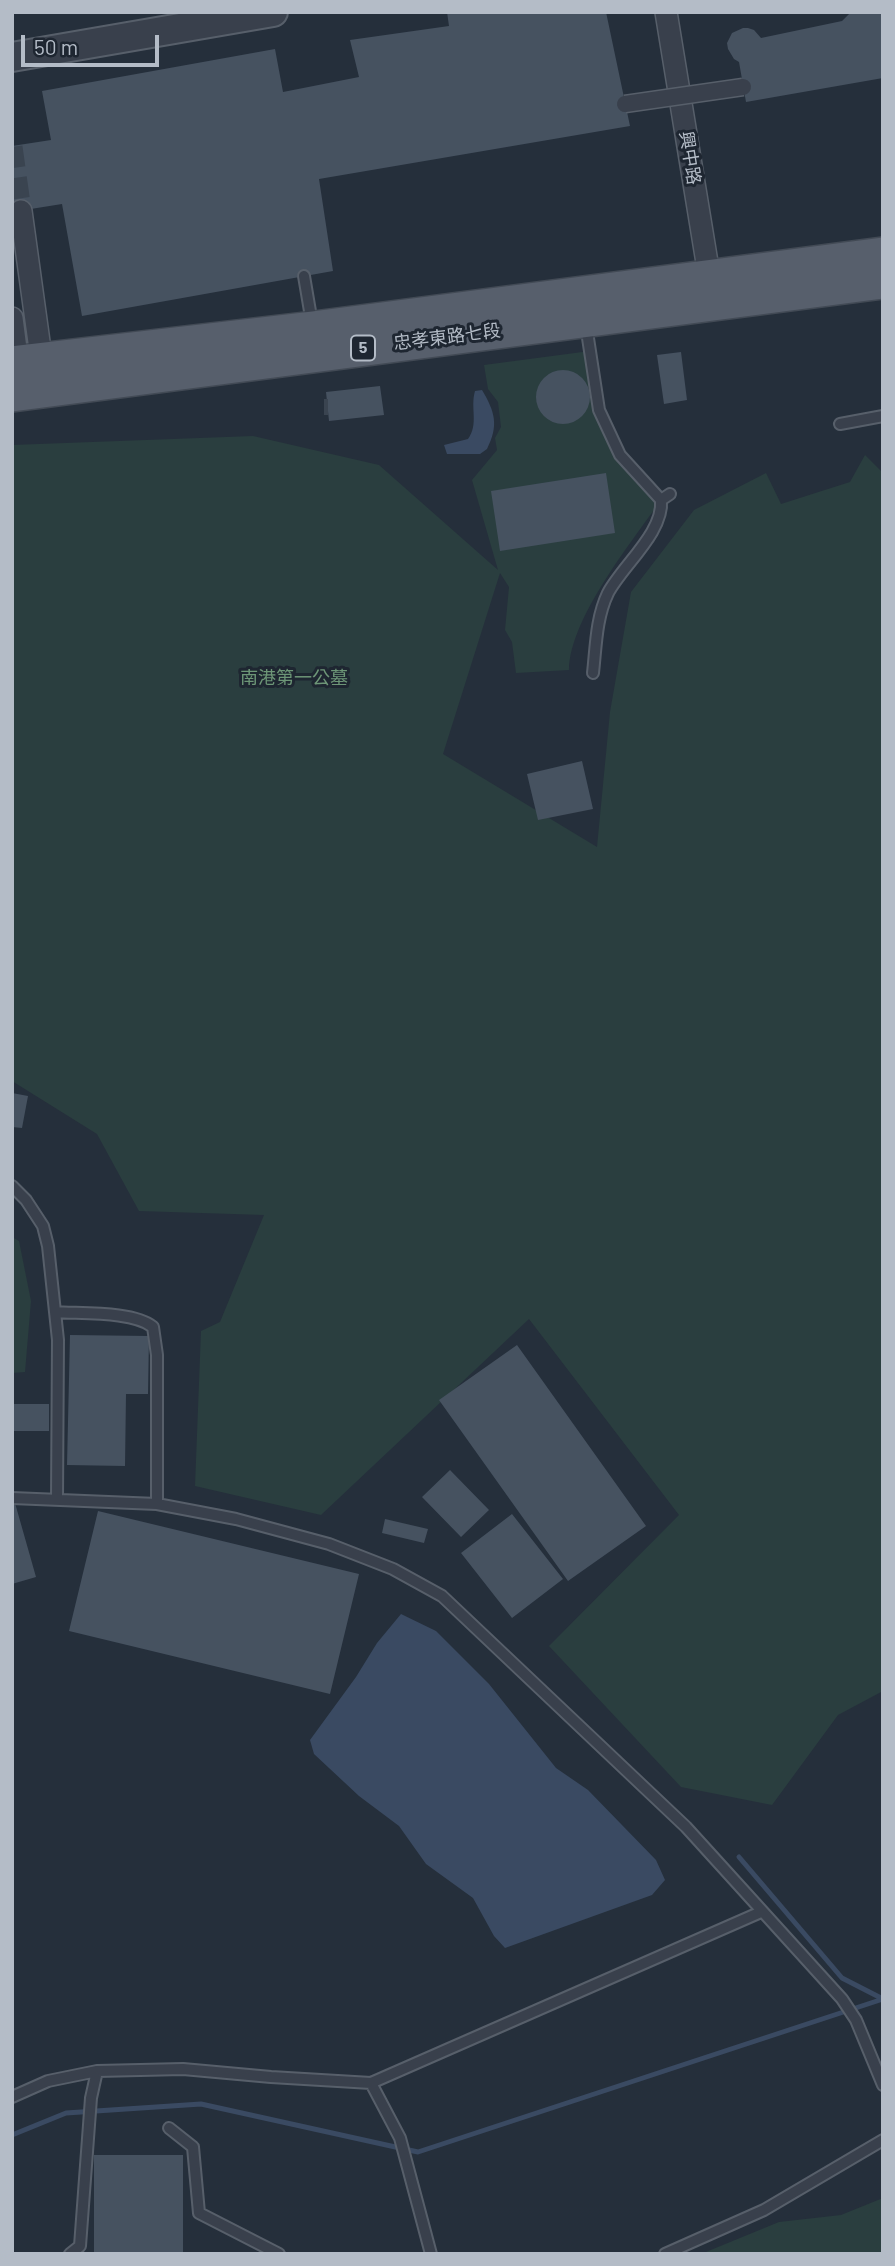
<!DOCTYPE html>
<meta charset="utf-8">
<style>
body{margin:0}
#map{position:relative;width:895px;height:2266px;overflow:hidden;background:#252f3b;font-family:Barlow,sans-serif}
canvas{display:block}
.frame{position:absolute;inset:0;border:14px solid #b4bcc7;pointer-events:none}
.scale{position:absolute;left:21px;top:35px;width:138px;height:32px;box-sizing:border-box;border:4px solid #b4bcc7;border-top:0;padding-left:9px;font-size:21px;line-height:24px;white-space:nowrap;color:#b4bcc7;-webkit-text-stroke:5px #1e2631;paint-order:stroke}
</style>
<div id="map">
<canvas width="895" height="2266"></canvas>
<div class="frame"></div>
<div class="scale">50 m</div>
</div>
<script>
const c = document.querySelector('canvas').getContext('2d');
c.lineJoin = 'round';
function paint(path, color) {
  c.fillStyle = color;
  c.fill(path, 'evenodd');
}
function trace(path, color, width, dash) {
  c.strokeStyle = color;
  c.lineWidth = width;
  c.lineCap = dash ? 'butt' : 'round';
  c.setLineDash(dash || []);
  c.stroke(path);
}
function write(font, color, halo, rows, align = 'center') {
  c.font = font + ' Barlow,"Noto Sans TC",sans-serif';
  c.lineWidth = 6;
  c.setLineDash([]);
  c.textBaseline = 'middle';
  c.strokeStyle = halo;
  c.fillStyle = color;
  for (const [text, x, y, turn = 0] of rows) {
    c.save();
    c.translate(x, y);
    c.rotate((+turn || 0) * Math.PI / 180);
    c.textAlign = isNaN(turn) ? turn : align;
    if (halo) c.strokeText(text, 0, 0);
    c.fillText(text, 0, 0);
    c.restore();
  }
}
const green = new Path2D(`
 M590,351L599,410L620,455L661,500C631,543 570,618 569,670L516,673L512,642L505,630L509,587L500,573L443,754L597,847L610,712L631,592L694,510L766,473L781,504L850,482L865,455L883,473V1691L838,1715L772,1805L681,1787L549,1646L679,1515L529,1319L321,1515L195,1486L201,1331L220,1322L264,1215L139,1211L97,1134L12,1081V445L253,436L379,465L498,570L472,480L497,450L495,438L501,427L498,402L488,389L484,365Z
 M12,1237L19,1241L31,1301L25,1372L12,1373Z
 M883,2198V2254H701L779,2222L841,2215Z`);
const water = new Path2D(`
 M482,390C495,412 499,425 487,449L480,454H447L444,445L468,439C479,424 470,408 475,391Z
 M401,1614L436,1631L489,1684L556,1768L588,1790L656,1860L665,1880L652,1895L505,1948L494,1936L473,1898L426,1864L399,1826L359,1796L314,1754L310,1740L356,1677L377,1643Z`);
const stream = new Path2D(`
 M739,1857L842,1978L883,1999
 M12,2135L66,2113L201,2104L418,2152L883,1999`);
const building = new Path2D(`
 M447,12H606L630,126L319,179L333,271L82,316L62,204L12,212V146L51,140L42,91L275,49L283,92L359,77L350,40L449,26Z
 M851,12H883V78L746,102L739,62L734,59L728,49L727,43L732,33L743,28H748L754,30L761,38L842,21Z
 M681,352L687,400L664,404L657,355Z
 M536 397a27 27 0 1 1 54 0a27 27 0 1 1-54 0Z
 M380,386L384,415L329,421L326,392Z
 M606,473L615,533L500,551L491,491Z
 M582,761L593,809L538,820L527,774Z
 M12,1093L28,1096L22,1128L12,1127Z
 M70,1335L149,1336L148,1394H126L125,1466L67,1465Z
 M517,1345L646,1526L568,1581L439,1400Z
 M12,1404H49V1431H12Z
 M450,1470L489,1510L461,1537L422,1497Z
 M15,1503L36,1577L12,1584V1504Z
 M98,1511L359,1574L330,1694L69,1631Z
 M512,1514L563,1579L512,1618L461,1553Z
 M385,1519L428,1529L424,1543L382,1533Z
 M94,2155H183V2254H94Z`);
const pedestrianTunnel = new Path2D(`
 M324,407H328`);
const minorTunnel = new Path2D(`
 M12,147L21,211`);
const service = new Path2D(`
 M304,276L312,323
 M586,325L599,410L620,455L661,500
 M840,424L883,416
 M593,673C596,646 596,618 608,593C623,565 664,532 661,500L670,494
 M12,1186L26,1200L43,1226L48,1246L58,1340L57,1499
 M55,1312C81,1314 133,1311 153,1327L157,1355V1504
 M12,1498L157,1504L236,1519L329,1544L393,1569L442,1596L686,1827L842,1999L856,2020L883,2085
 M371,2083L400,2138L431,2254
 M12,2097L48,2081L97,2071L183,2069L271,2077L371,2083L761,1912
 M169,2128L193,2147L199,2213L279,2254
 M70,2254L80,2246L91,2098L97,2071
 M665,2254L764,2210L883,2140`);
const minor = new Path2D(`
 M666,12L711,287
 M21,211L43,371
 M12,318L19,372`);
const tertiary = new Path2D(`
 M12,57L273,12`);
const primary = new Path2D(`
 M12,364L314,329L883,255
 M12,394L883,281`);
const pedestrianBridge = new Path2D(`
 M625,104L743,87`);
const shields = [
 [363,348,24]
];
const shieldNames = [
 ["5",363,348]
];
const streetNames = [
 ["興中路",690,158,81],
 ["忠孝東路七段",447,337,-7]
];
const parkNames = [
 ["南港第一公墓",294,678]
];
paint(green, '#2a3e3f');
paint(water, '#3a4a62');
trace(stream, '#3a4a62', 5);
paint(building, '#465260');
trace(pedestrianTunnel, '#3a4450', 16, [16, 8]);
trace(minorTunnel, '#3a4450', 21, [21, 10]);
trace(service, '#575f6a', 14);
trace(minor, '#575f6a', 24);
trace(tertiary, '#575f6a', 32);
trace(primary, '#424a55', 38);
trace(service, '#39404c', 10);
trace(minor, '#39404c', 21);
trace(tertiary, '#39404c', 28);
trace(primary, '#575f6c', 35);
trace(pedestrianBridge, '#575f6a', 19, []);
trace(pedestrianBridge, '#39404c', 16);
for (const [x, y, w] of shields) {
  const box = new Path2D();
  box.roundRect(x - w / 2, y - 12.5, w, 25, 5);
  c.fillStyle = '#1e2631';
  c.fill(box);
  trace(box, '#b4bcc7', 2);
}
write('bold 16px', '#b4bcc7', null, shieldNames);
write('18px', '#b4bcc7', '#1e2631', streetNames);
write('18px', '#6d9677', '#1e2631', parkNames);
</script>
